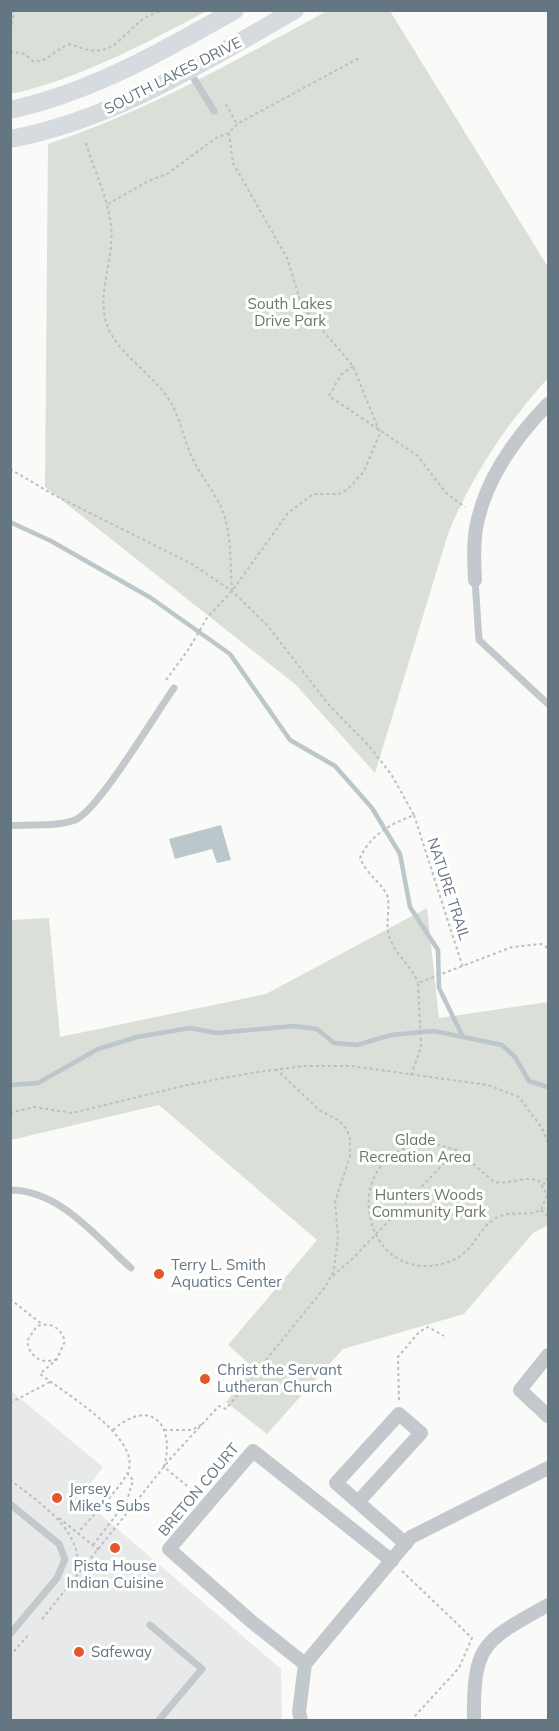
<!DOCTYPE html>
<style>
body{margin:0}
#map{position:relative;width:559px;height:1731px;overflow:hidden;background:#fafaf8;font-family:Mulish,sans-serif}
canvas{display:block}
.frame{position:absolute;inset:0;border:12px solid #657683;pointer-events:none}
</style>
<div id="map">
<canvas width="559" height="1731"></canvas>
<div class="frame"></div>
</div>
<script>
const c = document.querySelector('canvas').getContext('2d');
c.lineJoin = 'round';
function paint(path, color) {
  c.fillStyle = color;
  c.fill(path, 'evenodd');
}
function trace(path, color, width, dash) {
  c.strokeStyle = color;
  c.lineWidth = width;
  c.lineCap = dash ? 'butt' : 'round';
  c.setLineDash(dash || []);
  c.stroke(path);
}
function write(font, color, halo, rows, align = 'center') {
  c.font = font + ' Mulish,sans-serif';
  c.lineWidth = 6;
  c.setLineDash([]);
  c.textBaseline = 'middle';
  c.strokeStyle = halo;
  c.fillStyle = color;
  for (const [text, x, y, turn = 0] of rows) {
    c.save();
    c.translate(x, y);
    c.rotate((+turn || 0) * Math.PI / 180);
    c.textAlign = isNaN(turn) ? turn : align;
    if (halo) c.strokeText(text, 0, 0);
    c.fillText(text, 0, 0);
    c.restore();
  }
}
const built = new Path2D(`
 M10,1390L103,1467L80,1497L281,1669L282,1720H11Z`);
const green = new Path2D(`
 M11,10H207V11C145,43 80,79 11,94Z
 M327,11H390L548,267V378C506,425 472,475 448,534L375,773L295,684L45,487L48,144C146,112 236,60 327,11Z
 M427,908L439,1018L548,1002V1225L533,1233L464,1314L343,1349L267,1434L226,1402L254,1368L228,1345L317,1240L159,1105L11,1140V920L49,918L60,1037L266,994Z`);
const water = new Path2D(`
 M221,825L231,860L217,863L212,849L175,859L169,839Z`);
const stream = new Path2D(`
 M10,522L51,541L151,598L230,654L290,740L335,766L372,808L400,854L410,907L438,950L439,988L463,1037
 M10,1085L38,1083L98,1049L137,1037L190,1028L217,1033L294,1026L317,1029L334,1043L357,1045L391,1035L434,1031L502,1045L515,1057L529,1081L548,1087`);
const path = new Path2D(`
 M10,36L14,10
 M10,51L25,54L34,62C52,60 55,48 71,44C123,68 120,19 165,10
 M226,104L237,124
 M86,143C94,170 108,198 111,226C115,260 94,298 109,330C121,355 149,372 166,395C179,413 182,433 190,453C198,472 211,487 220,505C232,529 230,564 232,590
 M108,204L148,181L167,174L216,138L229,133L237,124L361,57
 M353,366L341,375L329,396L418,456L446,493L465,507
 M10,469L54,495L192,564L232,591L267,625L329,705L369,746L391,774L414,815C391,824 371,834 360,858C367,875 380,881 387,895C391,904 385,923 389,936C394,954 412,966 418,983
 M166,680L188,650L207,618L232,591L288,513L313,494H339L348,489L364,471L380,433L353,366L302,306L287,258L233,163L229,133
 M414,815L463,968
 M411,1075L421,1047L418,983L512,947L541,944L548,948
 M10,1113L34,1107L72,1113L187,1085L251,1073L303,1066H351L488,1085L519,1097L542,1128L548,1143
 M431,1143L457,1150L494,1182C510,1185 524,1175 539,1181L547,1195L541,1210C527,1217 510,1210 496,1218C473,1232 476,1256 441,1264C360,1284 334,1148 431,1143Z
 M543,1185L548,1178
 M541,1210L548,1216
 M333,1276L354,1257L457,1150
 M10,1299L43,1325
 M57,1359C41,1365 30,1357 27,1341L37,1326C51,1322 60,1327 65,1341L57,1359L40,1374C63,1392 142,1438 128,1472C121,1488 90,1518 78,1533
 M399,1400L398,1357L419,1332L428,1327L444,1336
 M10,1403L50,1382
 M113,1430C150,1397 176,1424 164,1467L197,1494
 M164,1430H192L204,1423
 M10,1480C40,1503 88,1533 76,1577
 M59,1518L99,1550
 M93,1545L127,1501L133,1480L127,1473
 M402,1571L472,1638L459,1668L413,1718
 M42,1619L171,1458L219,1406L226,1409L326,1286L334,1270L338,1237L335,1202L350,1156V1138L346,1128L338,1120L319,1110L277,1070
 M10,1656L29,1634`);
const service = new Path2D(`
 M190,72L214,111
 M475,580L479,640L548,704
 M10,826C30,824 56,827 75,820C98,811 156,713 174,688
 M10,1190C60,1190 96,1237 131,1268
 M10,1504L59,1544L65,1559L57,1578L10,1634
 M150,1625L202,1669L159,1720`);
const minor = new Path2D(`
 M475,580C474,560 473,538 478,519C488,476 518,435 548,404
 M548,1355L520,1390L548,1416
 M358,1502L421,1433L399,1414L336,1483L406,1544
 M305,1664L252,1622L169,1549L253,1451L392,1561
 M301,1720L299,1712L305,1664L411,1537L548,1468
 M474,1720C473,1643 484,1641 548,1605`);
const secondary = new Path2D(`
 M10,110C92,92 163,51 235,10
 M10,139C115,119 204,62 295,10`);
const markers = [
 [159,1274,6,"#e4572e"],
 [205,1379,6,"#e4572e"],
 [57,1498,6,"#e4572e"],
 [115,1548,6,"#e4572e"],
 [79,1652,6,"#e4572e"]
];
const streetNames = [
 ["SOUTH LAKES DRIVE",173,76,-27],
 ["NATURE TRAIL",448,889,72],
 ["BRETON COURT",199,1490,-50]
];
const parkNames = [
 ["South Lakes",290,304],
 ["Drive Park",290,321],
 ["Glade",415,1140],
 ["Recreation Area",415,1157],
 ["Hunters Woods",429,1195],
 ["Community Park",429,1212]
];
const poiNames = [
 ["Terry L. Smith",171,1265],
 ["Aquatics Center",171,1282],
 ["Christ the Servant",217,1370],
 ["Lutheran Church",217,1387],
 ["Jersey",69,1489],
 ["Mike's Subs",69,1506],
 ["Pista House",115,1566,"center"],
 ["Indian Cuisine",115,1583,"center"],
 ["Safeway",91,1652]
];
paint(built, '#e8e9e9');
paint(green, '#dadfd7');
paint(water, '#bbc7cb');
trace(stream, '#bbc7cb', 4.5);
trace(path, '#bbbfc2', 2, [3, 3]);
trace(service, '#c3c8cc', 7);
trace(minor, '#c3c8cc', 14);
trace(secondary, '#d6dbdf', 18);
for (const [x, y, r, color] of markers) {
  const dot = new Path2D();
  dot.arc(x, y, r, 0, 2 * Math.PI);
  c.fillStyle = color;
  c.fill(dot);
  trace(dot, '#fff', 2);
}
write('15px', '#657683', '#fff', streetNames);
write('15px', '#687a64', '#fff', parkNames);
write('15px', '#657683', '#fff', poiNames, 'left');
</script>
